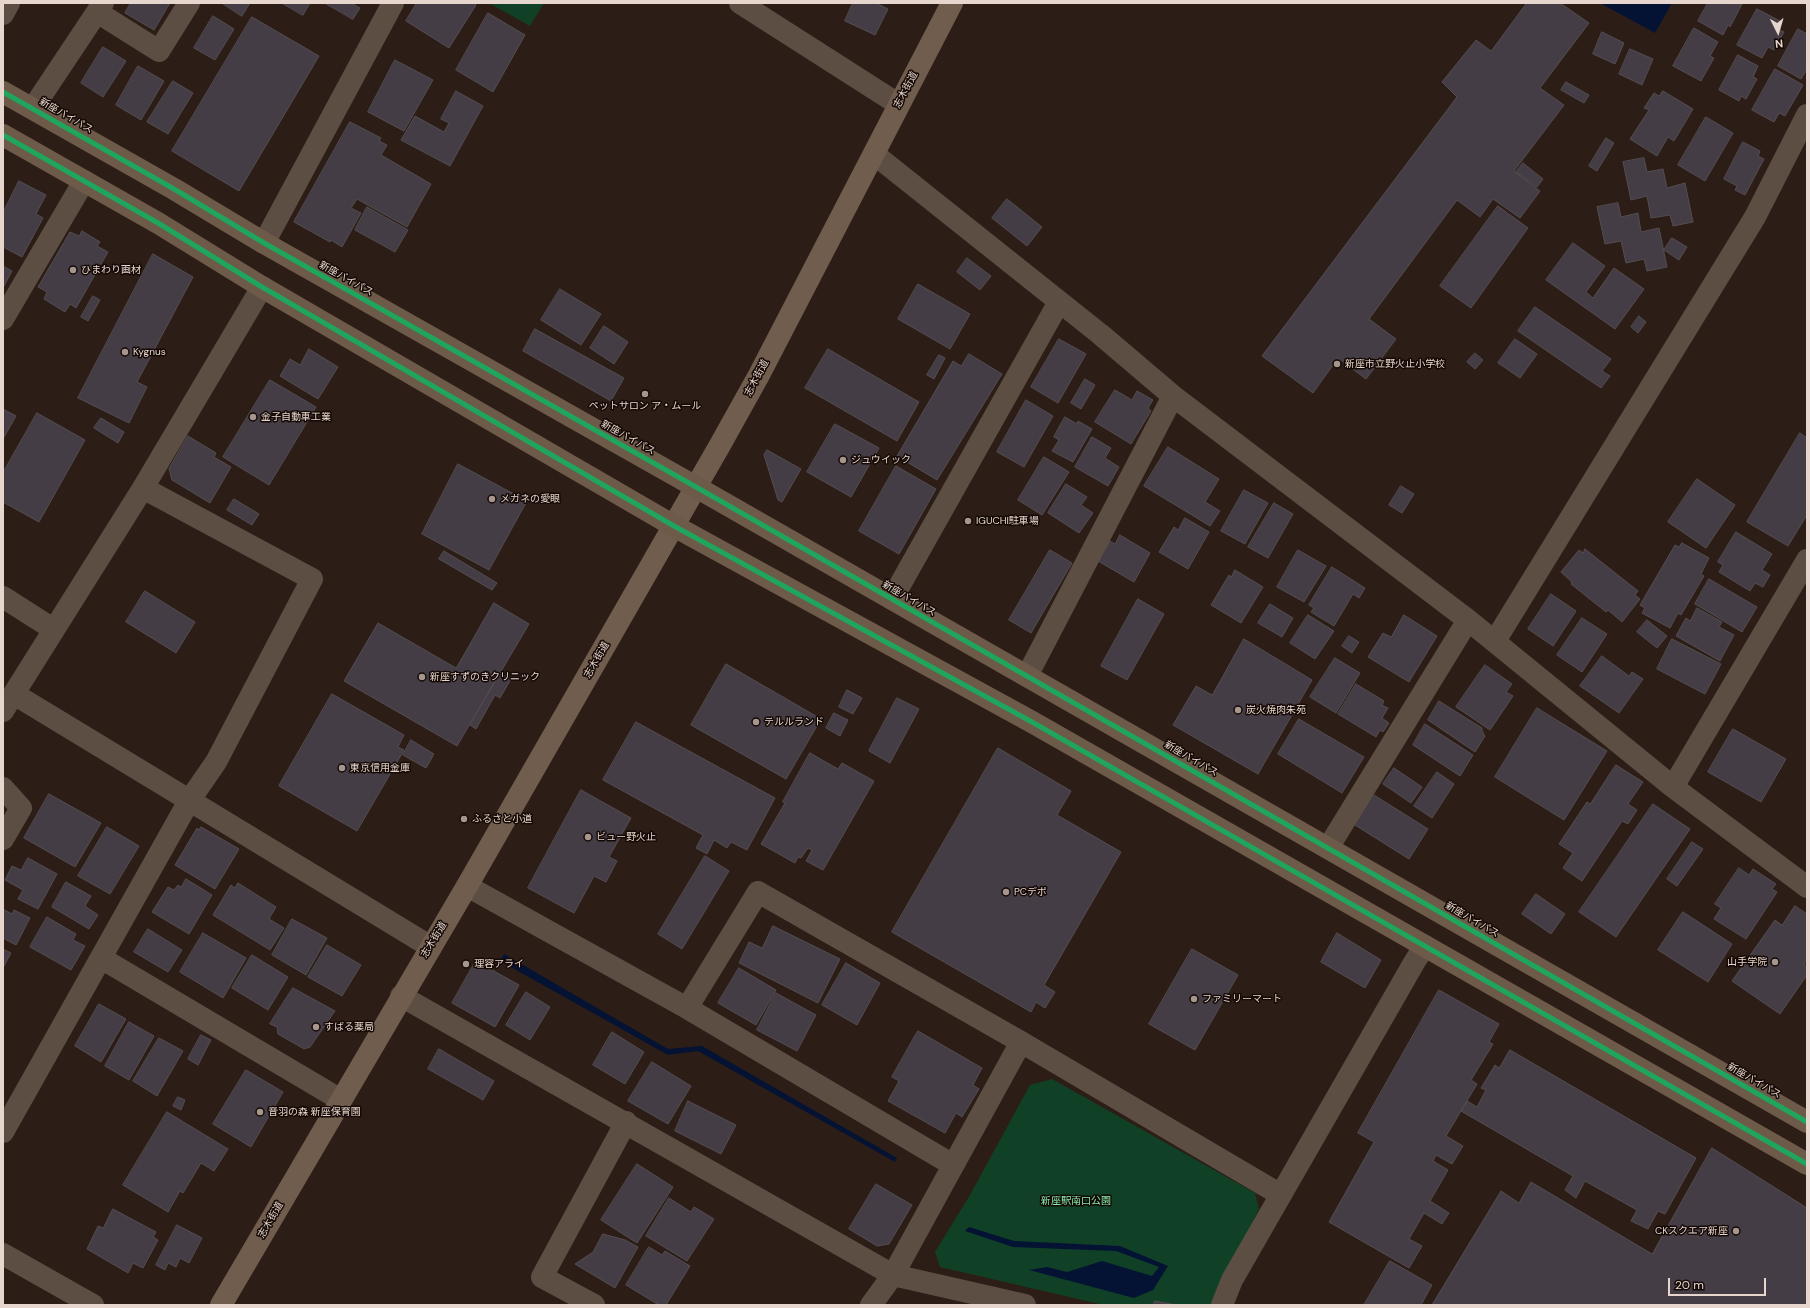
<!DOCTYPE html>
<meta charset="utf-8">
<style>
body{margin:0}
#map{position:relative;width:1810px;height:1308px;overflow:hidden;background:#2c1e17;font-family:"DM Sans",sans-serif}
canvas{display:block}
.frame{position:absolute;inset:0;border:4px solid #e7d6cd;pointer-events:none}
.north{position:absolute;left:1758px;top:12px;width:40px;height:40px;-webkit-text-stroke:3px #140905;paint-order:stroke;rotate:175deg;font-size:11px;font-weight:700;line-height:16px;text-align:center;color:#e7d6cd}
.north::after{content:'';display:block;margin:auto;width:14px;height:18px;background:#e7d6cd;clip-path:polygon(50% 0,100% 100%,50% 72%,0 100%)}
.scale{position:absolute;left:1668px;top:1278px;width:98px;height:18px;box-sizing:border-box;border:2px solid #e7d6cd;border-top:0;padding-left:5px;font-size:12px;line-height:14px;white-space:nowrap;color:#e7d6cd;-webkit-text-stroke:3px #140905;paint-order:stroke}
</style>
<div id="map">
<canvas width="1810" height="1308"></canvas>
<div class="frame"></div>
<div class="north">N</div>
<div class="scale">20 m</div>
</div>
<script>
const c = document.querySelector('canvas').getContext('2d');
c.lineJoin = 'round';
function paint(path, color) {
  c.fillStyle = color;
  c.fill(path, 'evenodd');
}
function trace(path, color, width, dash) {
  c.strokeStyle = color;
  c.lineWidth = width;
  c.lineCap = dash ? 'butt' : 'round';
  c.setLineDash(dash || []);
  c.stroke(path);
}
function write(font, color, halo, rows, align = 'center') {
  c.font = font + ' "DM Sans","Noto Sans JP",sans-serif';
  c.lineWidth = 3;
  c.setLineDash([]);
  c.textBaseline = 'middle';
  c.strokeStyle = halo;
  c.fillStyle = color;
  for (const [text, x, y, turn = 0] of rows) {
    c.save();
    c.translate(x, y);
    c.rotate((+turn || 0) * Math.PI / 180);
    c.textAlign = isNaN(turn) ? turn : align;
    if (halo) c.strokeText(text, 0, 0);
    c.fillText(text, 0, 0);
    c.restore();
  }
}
const green = new Path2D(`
 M489,3H544L530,26Z
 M1052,1079L1255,1193L1259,1209L1211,1305H1104L940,1267L935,1252L970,1195L1030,1085Z`);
const water = new Path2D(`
 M1600,3H1672L1655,33Z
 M504,954L668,1049L702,1046L897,1158L895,1162L698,1051L668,1055L500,961Z
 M969,1227L1014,1241L1120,1246L1168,1266L1153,1290L1134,1298L1029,1270L1047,1267L1067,1272L1102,1261L1152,1276L1159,1267L1116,1251L1013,1247L965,1231Z`);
const building = new Path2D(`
 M131,3H170L154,30L125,13Z
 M222,3H250L242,16Z
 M282,3H310L303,15Z
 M325,3H351L360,8L353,19Z
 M417,3H474L476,5L449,48L406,21Z
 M853,3H876L888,9L875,35L845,21Z
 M1527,3H1560L1589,23L1540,88L1564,105L1514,171L1540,191L1520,218L1493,199L1480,217L1457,200L1369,319L1396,339L1366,379L1338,358L1313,393L1262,356L1457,97L1442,82L1476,40L1491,51Z
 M1708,3L1742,4L1730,27L1728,25L1723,35L1698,21Z
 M1757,9L1782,22L1778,29L1784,32L1774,50L1768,47L1762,58L1737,45Z
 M488,13L525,35L493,92L456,70Z
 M213,16L234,29L215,60L194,48Z
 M252,17L319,56L239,191L172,151Z
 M1694,28L1718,42L1710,56L1714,58L1701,81L1673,66Z
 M1798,29L1807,34V72L1806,71L1801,79L1778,66Z
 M1602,32L1624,43L1615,64L1593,54Z
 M103,47L126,61L103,97L81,83Z
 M1630,49L1653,59L1642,85L1619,74Z
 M1738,55L1758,66L1753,77L1757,79L1746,99L1741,96L1739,101L1719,90Z
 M395,60L433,80L404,131L368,112Z
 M138,66L164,81L141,120L116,105Z
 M1775,69L1803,85L1785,116L1779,113L1774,122L1752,110Z
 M173,81L193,93L168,134L147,122Z
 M1566,82L1589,95L1584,103L1561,90Z
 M456,91L483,106L450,166L401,140L415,116L444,132L449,123L441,119Z
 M1663,91L1693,109L1674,141L1668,137L1657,156L1630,139L1649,110L1644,108L1654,93L1659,96Z
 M1706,117L1733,133L1705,181L1678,165Z
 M350,122L381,138L379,141L387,145L381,155L431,184L407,227L357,199L351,208L361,213L342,247L331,240L330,242L294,222Z
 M1606,138L1614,143L1597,171L1589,166Z
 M1743,142L1760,151L1758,156L1764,159L1745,195L1735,190L1737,186L1724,179Z
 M1644,158L1647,172L1663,169L1667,188L1685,183L1693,222L1673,226L1670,215L1651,218L1647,196L1631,200L1623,162Z
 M1523,163L1543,179L1537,187L1516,172Z
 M19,181L46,195L36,214L43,218L22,257L3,247V213Z
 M1007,199L1042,227L1027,246L992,218Z
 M1618,203L1621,217L1638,213L1641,232L1659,228L1667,267L1647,271L1644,259L1626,263L1621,241L1605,244L1597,207Z
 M1498,206L1528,228L1471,308L1440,286Z
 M367,207L408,230L395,252L355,230Z
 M82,231L100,242L97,246L108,252L76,308L70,304L65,312L44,299L47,292L38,287L70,232L79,236Z
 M1672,238L1687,247L1679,260L1664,250Z
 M1573,243L1605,266L1586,292L1593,298L1614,268L1644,289L1615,329L1546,280Z
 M153,254L193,277L137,382L147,387L129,423L78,398Z
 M967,258L991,276L980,290L957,272Z
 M3,266L12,271L3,288Z
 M918,284L970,314L950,349L898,319Z
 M560,289L601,314L581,345L541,320Z
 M93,296L100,300L88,321L81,317Z
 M1535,307L1611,359L1602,371L1610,376L1601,388L1518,331Z
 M1639,316L1646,322L1638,333L1631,327Z
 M604,326L628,342L614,364L590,348Z
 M535,329L624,378L611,401L523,351Z
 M1059,339L1086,354L1058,403L1031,387Z
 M1515,339L1537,354L1520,378L1498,363Z
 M309,349L338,367L318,399L280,376L290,359L300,365Z
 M828,349L919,402L897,441L805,388Z
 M1475,353L1483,360L1475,369L1467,362Z
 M969,354L1002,374L937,480L897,456L953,361L961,366Z
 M939,355L945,358L934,379L927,375Z
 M1085,379L1095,385L1081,409L1071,403Z
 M270,380L316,407L269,485L223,457Z
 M1115,390L1132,400L1137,391L1153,400L1148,408L1151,411L1131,444L1095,422Z
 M1026,400L1053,416L1024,467L997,452Z
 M3,409L16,416L3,439Z
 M37,413L85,440L39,522L3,502V473Z
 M1065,417L1077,424L1078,421L1092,429L1073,462L1052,451L1059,440L1054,437Z
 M101,418L124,432L118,443L94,428Z
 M835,424L879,448L851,497L807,472Z
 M1800,433L1807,438V515L1788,546L1747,522Z
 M188,436L216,453L214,457L231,467L210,503L172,480L169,469Z
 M1092,437L1111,448L1105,458L1119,467L1108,486L1075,467Z
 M1168,447L1219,479L1205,502L1220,511L1210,526L1144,486Z
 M767,450L801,469L782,502L778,500L764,455Z
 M1044,457L1069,472L1042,515L1018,500Z
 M458,464L527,501L489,570L422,534Z
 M896,466L936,489L899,554L859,531Z
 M1697,479L1735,505L1706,548L1668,522Z
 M1066,484L1087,497L1081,505L1093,513L1079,533L1048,513Z
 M1401,486L1414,494L1402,513L1389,505Z
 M1244,490L1268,503L1245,544L1221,531Z
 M234,499L259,514L252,525L227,510Z
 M1274,503L1293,514L1268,558L1248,547Z
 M1185,518L1209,532L1188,569L1159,552L1174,527L1178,530Z
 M1736,532L1772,554L1762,570L1770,575L1763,587L1755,583L1750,591L1719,572L1723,565L1718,562Z
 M1120,535L1150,553L1134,582L1098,561L1110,541L1115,544Z
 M1682,543L1709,558L1701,574L1704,576L1681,615L1678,613L1670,628L1642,613L1645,608L1640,605L1675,545L1679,547Z
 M1585,549L1638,591L1635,595L1640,599L1622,622L1608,610L1606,612L1571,584L1572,582L1561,572L1579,550L1583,553Z
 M1050,550L1072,563L1031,633L1009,620Z
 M1298,550L1326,566L1304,602L1277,587Z
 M444,551L497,583L492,590L439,559Z
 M1332,567L1365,588L1359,598L1353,594L1334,626L1311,612L1314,608L1309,605Z
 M1235,570L1263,587L1241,623L1211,605L1229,575L1231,577Z
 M1709,579L1757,607L1742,632L1695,604Z
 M145,591L195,622L176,653L126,622Z
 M1551,594L1576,611L1553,646L1528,629Z
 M1138,599L1164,614L1127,680L1101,666Z
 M494,603L529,624L457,746L344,681L378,623L456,668Z
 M1270,604L1293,618L1282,637L1258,623Z
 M1697,608L1722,622L1719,627L1734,635L1720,661L1676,636L1686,618L1690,621Z
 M1308,615L1334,631L1315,659L1290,643Z
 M1404,615L1437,636L1409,682L1368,657L1383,633L1391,637Z
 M1582,618L1607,634L1582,672L1557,655Z
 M1647,620L1667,636L1657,648L1637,632Z
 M1349,636L1359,642L1352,653L1342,646Z
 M1244,639L1312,680L1258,774L1173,725L1196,686L1212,695Z
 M1672,639L1721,664L1705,694L1657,669Z
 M1602,656L1629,676L1632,672L1643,679L1619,713L1580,686Z
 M1335,658L1360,673L1336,713L1310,697Z
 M726,664L821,719L786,779L691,725Z
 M1485,665L1512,684L1506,692L1513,696L1490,730L1456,707Z
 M500,673L511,679L500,698L495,695L476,729L470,725Z
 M1356,684L1384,701L1382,705L1388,708L1382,718L1389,723L1383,732L1380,730L1376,737L1338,714Z
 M847,690L862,698L853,714L839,707Z
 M332,694L404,735L398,747L404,750L357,831L279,786Z
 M897,698L919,709L890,763L869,751Z
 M1439,701L1482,728V731L1485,736L1475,752L1428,720Z
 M1537,708L1607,751L1564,820L1495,777Z
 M834,713L848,720L840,736L826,728Z
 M1299,719L1364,757L1342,793L1278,754Z
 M636,722L775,798L747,850L731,842L727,848L714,840L707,854L696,848L703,835L603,780Z
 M1425,724L1473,755L1460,776L1413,745Z
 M1733,729L1786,759L1761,802L1708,772Z
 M411,740L434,754L426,768L403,755Z
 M998,748L1071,791L1057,815L1121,852L1044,985L1055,992L1045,1008L1036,1002L1031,1012L892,932Z
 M810,753L838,769L842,763L874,781L823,870L806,861L812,850L808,848L801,858L798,857L795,863L761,844L785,803L783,802Z
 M1616,765L1643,782L1628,804L1637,810L1628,824L1622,821L1582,881L1563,868L1573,853L1559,844L1587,802L1590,804Z
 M1394,768L1422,787L1411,803L1383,784Z
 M1437,772L1454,784L1432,818L1414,806Z
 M581,790L631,818L609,857L617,861L606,882L594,876L574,913L528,888Z
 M49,794L101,823L75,867L24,838Z
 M1374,795L1428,829L1409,859L1355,825Z
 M1653,804L1690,829L1616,937L1579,912Z
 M107,827L139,846L110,894L78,876Z
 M201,827L239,849L215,889L175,865L197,828L199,830Z
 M1692,842L1703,849L1677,886L1667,879Z
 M705,856L729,871L682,949L658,934Z
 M28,858L57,874L38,909L18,899L23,890L5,880L12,866L21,870Z
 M1739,868L1749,875L1753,869L1776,884L1772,889L1777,892L1746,939L1714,919L1721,908L1715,904Z
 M186,879L212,895L189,934L152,912L168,887L174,890L178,885L181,887Z
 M66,882L91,896L85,906L98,915L89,929L52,907Z
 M238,883L276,907L269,919L284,928L270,950L213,915L231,885L235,888Z
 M1536,894L1565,914L1551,934L1522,914Z
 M1795,906L1807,914V960L1804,964L1807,966V975L1780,1014L1732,981L1775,920L1782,925Z
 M3,909L12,914L14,910L30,918L16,945L3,938Z
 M1683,912L1732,944L1708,982L1658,950Z
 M47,917L76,934L73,940L85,946L71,970L30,947Z
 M292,919L327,938L306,975L272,955Z
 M773,926L840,959L818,1003L739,963L749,942L762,948Z
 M148,929L182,950L168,972L134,952Z
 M203,933L246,958L223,998L180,972Z
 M1337,933L1381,960L1365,988L1321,962Z
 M327,945L361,965L342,996L308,977Z
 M3,949L11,953L3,968Z
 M1192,949L1238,975L1195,1050L1149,1024Z
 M252,955L288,977L268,1010L232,988Z
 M476,961L519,985L495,1027L452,1003Z
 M846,963L880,983L857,1025L822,1005Z
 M739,968L776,990L756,1025L718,1003Z
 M293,988L335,1011L310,1047L304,1049L278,1034L277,1027L270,1024Z
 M1439,990L1499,1024L1489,1042L1493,1044L1471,1080L1477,1084L1446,1136L1463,1146L1452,1164L1436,1155L1433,1161L1448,1170L1430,1201L1449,1213L1442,1224L1424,1213L1409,1239L1422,1246L1409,1268L1329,1222L1374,1142L1358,1133Z
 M526,992L550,1007L530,1040L506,1025Z
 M776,993L816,1015L797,1051L757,1030Z
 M99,1004L126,1019L101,1062L75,1046Z
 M129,1022L154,1036L129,1080L105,1066Z
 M918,1031L982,1068L973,1085L979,1089L962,1117L956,1113L945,1133L888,1101L899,1081L892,1077Z
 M612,1032L644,1052L625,1084L593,1065Z
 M201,1035L211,1040L198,1065L188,1059Z
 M159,1038L183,1051L157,1096L133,1081Z
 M439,1049L494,1081L483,1100L428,1069Z
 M1510,1050L1696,1158L1665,1214L1658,1211L1648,1229L1631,1221L1637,1210L1585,1181L1576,1198L1565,1190L1573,1176L1461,1111L1467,1101L1477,1107L1486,1090L1481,1088L1495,1065L1499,1068Z
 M652,1062L691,1086L668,1124L628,1101Z
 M246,1070L283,1092L251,1147L213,1124Z
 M178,1097L185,1100L181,1110L173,1106Z
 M688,1101L736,1125L721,1154L675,1131Z
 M167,1112L228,1149L214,1171L201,1163L183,1193L180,1191L168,1212L123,1185Z
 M1712,1148L1807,1208V1305H1432L1501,1191L1519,1203L1531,1182L1652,1254Z
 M637,1164L673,1187L637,1243L601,1220Z
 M876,1184L912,1205L889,1244L877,1246L849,1229Z
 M669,1198L691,1212L694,1207L714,1219L687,1261L646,1236Z
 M113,1209L156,1232L153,1237L158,1240L143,1268L133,1263L128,1273L87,1249L98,1226L103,1228Z
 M177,1225L202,1238L189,1263L180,1258L176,1267L168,1263L165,1270L156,1265Z
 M603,1234L625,1240L638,1247L615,1288L575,1264L593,1252Z
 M649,1247L662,1255L665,1251L690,1266L666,1305H659L626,1285Z
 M1390,1261L1432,1285L1421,1305H1364Z
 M1155,1301L1176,1305H1154Z`);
const minor = new Path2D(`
 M740,3L898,104
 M97,12L159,51L189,3
 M3,14L9,3
 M33,108L103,3
 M874,154L1100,334L1173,396L1468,620L1673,787L1807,887
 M264,243L393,3
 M3,319L84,181
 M3,597L53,629
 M892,599L1059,302
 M1495,641L1755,217L1807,115
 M1027,676L1173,396
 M14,694L431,947
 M3,711L143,488L262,287
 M1673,787L1807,560
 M3,788L21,808L3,839
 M1328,848L1468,620
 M467,886L687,1008L758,892L1021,1042L1281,1195
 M101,958L341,1100
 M401,996L893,1275L1025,1305
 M687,1008L953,1165
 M3,1132L189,801L216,762L312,579L143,488
 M3,1254L93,1305
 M594,1305L542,1277L626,1122
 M871,1305L893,1275L1021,1042
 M1222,1305L1232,1280L1415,961L1425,946`);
const major = new Path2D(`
 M221,1305L467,886L720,445L759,375L952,3`);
const highway = new Path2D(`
 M3,92L174,189L264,243L696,487L1807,1122
 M3,135L158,223L262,287L674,526L1032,722L1807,1164`);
const cycleway = new Path2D(`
 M3,92L174,189L264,243L696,487L1807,1122
 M3,135L158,223L262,287L674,526L1032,722L1807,1164`);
const markers = [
 [73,270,4,"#a6968d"],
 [125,352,4,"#a6968d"],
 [1337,364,4,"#a6968d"],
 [645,394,4,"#a6968d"],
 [253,417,4,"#a6968d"],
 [843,460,4,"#a6968d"],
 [492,499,4,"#a6968d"],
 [968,521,4,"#a6968d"],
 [422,677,4,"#a6968d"],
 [1238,710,4,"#a6968d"],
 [756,722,4,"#a6968d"],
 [342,768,4,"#a6968d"],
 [464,819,4,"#a6968d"],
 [588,837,4,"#a6968d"],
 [1006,892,4,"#a6968d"],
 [1775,962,4,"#a6968d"],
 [466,964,4,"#a6968d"],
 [1194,999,4,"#a6968d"],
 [316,1027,4,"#a6968d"],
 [260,1112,4,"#a6968d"],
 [1736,1231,4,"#a6968d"]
];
const streetNames = [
 ["志木街道",906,90,-62],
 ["新座バイパス",66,116,30],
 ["新座バイパス",346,279,29],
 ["志木街道",757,378,-62],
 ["新座バイパス",628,438,29],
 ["新座バイパス",909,599,30],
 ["志木街道",597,660,-60],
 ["新座バイパス",1191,759,30],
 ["新座バイパス",1472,920,30],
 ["志木街道",434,940,-59],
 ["新座バイパス",1754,1081,30],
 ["志木街道",271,1220,-60]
];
const poiNames = [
 ["ひまわり画材",81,270],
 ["Kygnus",133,352],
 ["新座市立野火止小学校",1345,364],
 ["ペットサロン ア・ムール",645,406,"center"],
 ["金子自動車工業",261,417],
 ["ジュウイック",851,460],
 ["メガネの愛眼",500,499],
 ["IGUCHI駐車場",976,521],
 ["新座すずのきクリニック",430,677],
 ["炭火焼肉朱苑",1246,710],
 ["テルルランド",764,722],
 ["東京信用金庫",350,768],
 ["ふるさと小道",472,819],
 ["ビュー野火止",596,837],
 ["PCデポ",1014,892],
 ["山手学院",1767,962,"right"],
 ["理容アライ",474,964],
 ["ファミリーマート",1202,999],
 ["すばる薬局",324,1027],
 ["音羽の森 新座保育園",268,1112],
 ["CKスクエア新座",1728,1231,"right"]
];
const parkNames = [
 ["新座駅南口公園",1076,1201]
];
paint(green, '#104126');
paint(water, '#041334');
paint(building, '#443d46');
trace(building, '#544d50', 1);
trace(minor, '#5c4e43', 22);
trace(major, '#715d4d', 22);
trace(highway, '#6d5a49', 22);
trace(cycleway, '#20a55d', 5);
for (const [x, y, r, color] of markers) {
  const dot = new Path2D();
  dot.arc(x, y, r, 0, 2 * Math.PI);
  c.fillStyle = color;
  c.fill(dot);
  trace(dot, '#140905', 1.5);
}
write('10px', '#e7d6cd', '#140905', streetNames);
write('10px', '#e7d6cd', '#140905', poiNames, 'left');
write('10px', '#87ebad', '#140905', parkNames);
</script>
